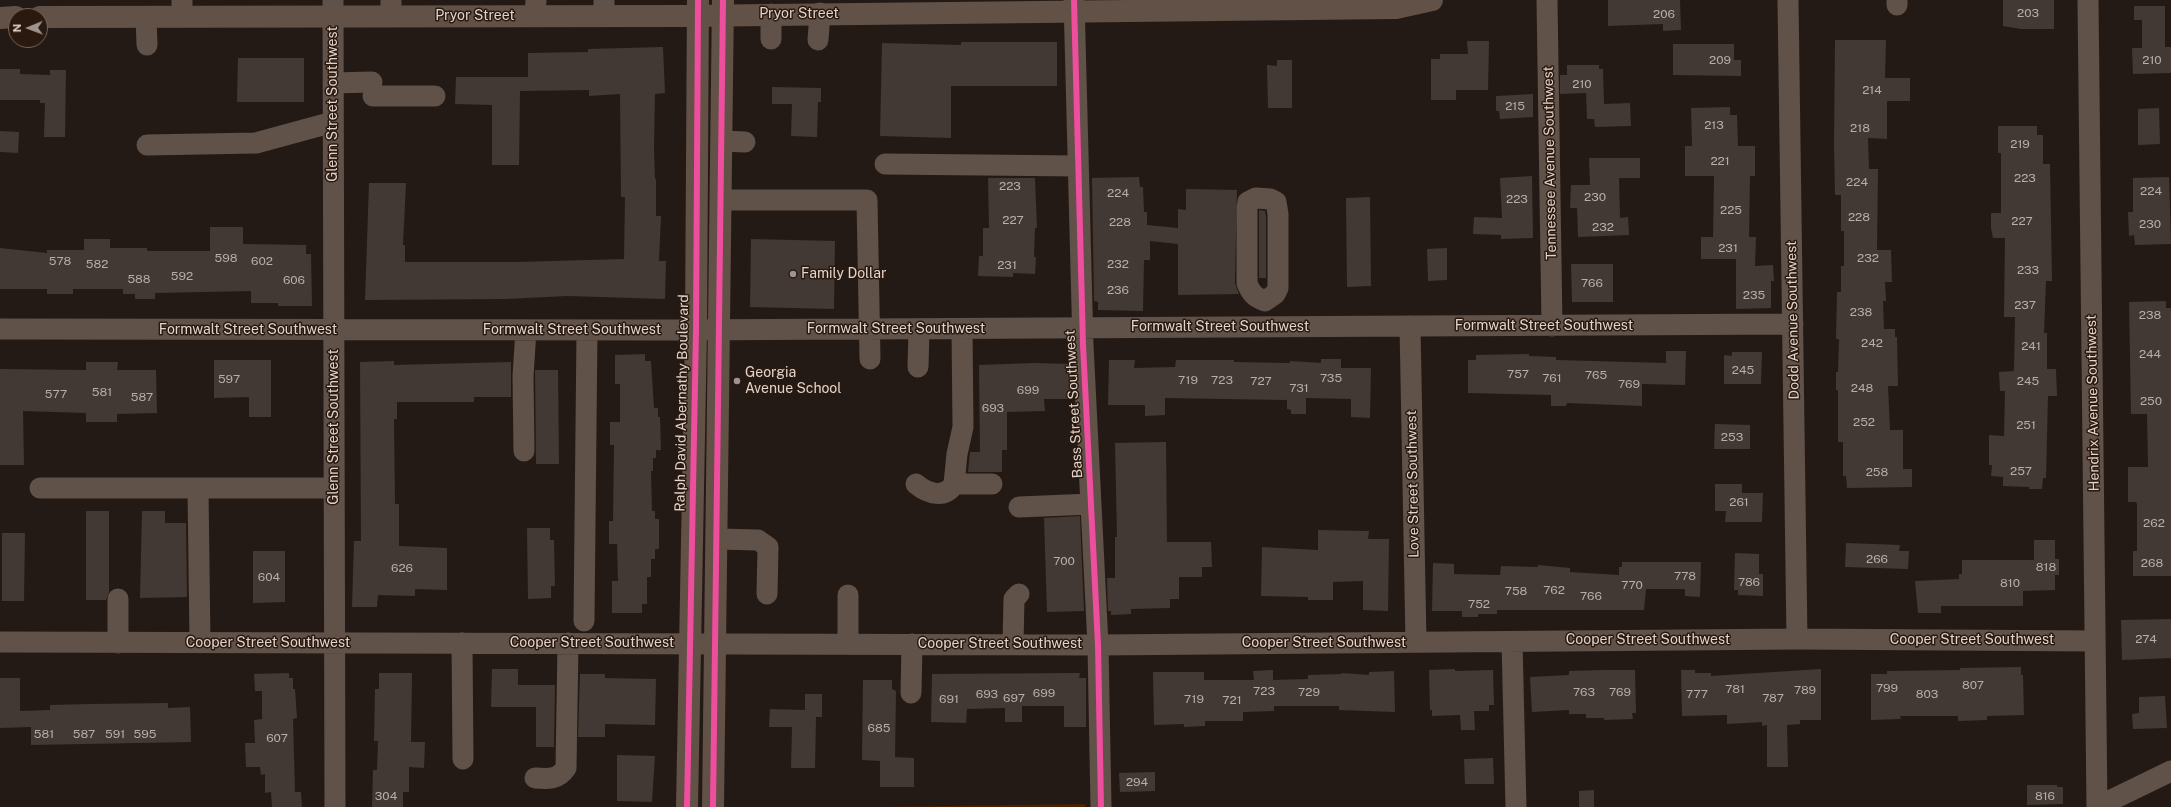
<!DOCTYPE html>
<style>
body{margin:0}
#map{position:relative;width:2171px;height:807px;overflow:hidden;background:#241a15;font-family:"Public Sans",sans-serif}
canvas{display:block}
.north{position:absolute;left:8px;top:8px;width:40px;height:40px;box-sizing:border-box;background:#2a190f;border:1px solid #73645b;border-radius:50%;rotate:269deg;font-size:11px;font-weight:700;line-height:16px;text-align:center;color:#e0d4cd}
.north::after{content:'';display:block;margin:auto;width:14px;height:18px;background:#9e938d;clip-path:polygon(50% 0,100% 100%,50% 72%,0 100%)}
</style>
<div id="map">
<canvas width="2171" height="807"></canvas>
<div class="north">N</div>
</div>
<script>
const c = document.querySelector('canvas').getContext('2d');
c.lineJoin = 'round';
function paint(path, color) {
  c.fillStyle = color;
  c.fill(path, 'evenodd');
}
function trace(path, color, width, dash) {
  c.strokeStyle = color;
  c.lineWidth = width;
  c.lineCap = dash ? 'butt' : 'round';
  c.setLineDash(dash || []);
  c.stroke(path);
}
function write(font, color, halo, rows, align = 'center') {
  c.font = font + ' "Public Sans",sans-serif';
  c.lineWidth = 3;
  c.setLineDash([]);
  c.textBaseline = 'middle';
  c.strokeStyle = halo;
  c.fillStyle = color;
  for (const [text, x, y, turn = 0] of rows) {
    c.save();
    c.translate(x, y);
    c.rotate((+turn || 0) * Math.PI / 180);
    c.textAlign = isNaN(turn) ? turn : align;
    if (halo) c.strokeText(text, 0, 0);
    c.fillText(text, 0, 0);
    c.restore();
  }
}
const green = new Path2D(`
 M1085,804V807H875Z`);
const building = new Path2D(`
 M1608,0H1680L1681,30L1663,31V24L1608,26Z
 M2003,0H2054V29H2021L2003,26Z
 M2134,6H2165V47H2171V73L2133,74L2132,48H2142V20H2134Z
 M1835,40H1886L1885,78H1910V101H1887V139L1868,138L1869,169H1878L1877,250H1891L1892,282H1885L1886,301H1883L1884,329H1895V337H1897L1898,386H1888L1890,430H1903V469H1912V487L1847,488L1846,476H1843V442H1838V390H1836V372H1838L1839,339H1836L1837,292H1841V266H1844V231H1841V195H1835L1834,144Z
 M1467,41H1489L1488,90H1456V100H1431V59H1440V54H1468Z
 M961,42H1057V86H951V138L880,136L882,43L961,45Z
 M1673,44H1734V60H1741V76L1673,75Z
 M663,47L665,93L655,94L654,149L655,179H656V216H661L659,261H666L665,299L567,296L506,299L365,300L369,183H406L403,245H405V262H517L624,259L625,197H621L620,94L589,96V90L520,91L519,165H492V105L455,104L456,77H528V53L588,52V49Z
 M238,58H304V102H237Z
 M1277,60H1292V108H1268L1267,65L1277,66Z
 M1567,65H1599V69H1603L1604,104L1630,103L1631,126L1595,127L1594,119H1587L1586,93L1560,94V75H1567Z
 M0,69H20V74L50,75V70H66L65,137H44L45,103H40V100H0Z
 M772,87L821,88V102H818L817,137L791,136L792,104H772Z
 M1533,94V117L1500,119L1499,111H1496V96Z
 M1730,107V115H1737L1738,146H1755V176H1750L1749,237H1756L1755,266L1773,265L1774,281H1771V308L1736,309V259H1701V237H1713L1714,176H1685V146H1692L1691,108Z
 M2159,108L2160,144L2138,145V109Z
 M1998,126H2037V135H2043V164H2050L2052,281H2046L2044,333H2047V369H2056L2057,396H2048L2046,478H2043L2042,489H2029V487L2003,486V477L1991,476L1992,465H1989V435L2004,436L2005,391H2000L1999,372L2014,371L2015,317H2004L2005,238H1993L1991,228V213H2001V153H1998Z
 M0,131L19,132L18,153L0,152Z
 M1589,158H1640V178H1619L1620,218L1628,217L1629,235L1578,237L1577,208H1570L1571,185H1590Z
 M1532,176L1533,238L1501,239V235L1473,234L1474,217L1502,218L1500,178Z
 M1139,177L1140,187H1143L1144,212H1147V225L1178,228V209L1186,210V189L1237,190L1235,283L1239,294L1178,295V244L1150,241V260H1144L1143,311L1098,310V302L1094,301L1092,178Z
 M2169,177L2171,244L2135,245L2134,235L2129,236L2128,212H2133V178Z
 M988,178H1035L1037,228H1035L1034,257H1036L1035,274L1013,273V277L978,276L979,256H983V228H989Z
 M1370,197L1371,286L1347,287L1346,198Z
 M1259,210L1265,211L1266,216V278H1259Z
 M210,227H243V244L306,245V254H311L312,306H278V303H251V291L155,293V299H135V294H123V289H73V294H47V289H0V248L47,253V250H84V239H110V248H147V251H210Z
 M751,239L835,241L834,309L750,307Z
 M1447,248V280L1428,281L1427,249Z
 M1571,264H1613V302H1572Z
 M2166,301V308H2171V576H2133V551H2137V504L2136,502H2128V467H2148L2147,414H2131L2129,302Z
 M1666,351H1686L1685,385L1642,384V406L1567,403L1566,406H1551V395L1468,393V360H1476V355L1529,354V356L1556,357V360L1666,363Z
 M1732,352H1762L1761,384H1724V355L1732,356Z
 M645,354V361H651L654,408H658V417H660L661,450H656V458H653V471H651L652,511H655V519H659V549H655V559H651V577H647V604H642V613H612V581H618L617,544H609V521H613L614,445H610V422H620V384H615V355Z
 M1321,359H1341V368H1371L1370,418L1351,417V399L1306,398V414H1291V410L1287,409V400L1165,398V415L1145,416V405H1108L1109,360H1135L1134,368L1175,367L1176,360H1234V362L1290,363V361L1321,363Z
 M214,360H271V417H249V397L214,398Z
 M394,361V365L511,362V397H474V402H397V419H394L395,504H399V546L447,548V590L415,589V596L378,595L377,607H352L354,541H361L360,362Z
 M86,362H118L117,370H156L157,413L117,414V422H86V413L23,411L24,465H0V369L86,370Z
 M1035,363L1072,364L1073,399H1044L1045,411L1007,412V450H1002V472H968L970,452H980L979,365Z
 M535,370H558L559,464H536Z
 M1715,424L1750,425V449H1714Z
 M1166,442L1167,542H1211L1212,567H1202V577H1179V599H1170V608L1131,609V614L1111,615V611H1108L1107,578H1115V537H1117L1115,443Z
 M1715,484H1742V493H1763L1762,522H1725L1726,511H1715Z
 M86,511H109V592L106,600H86Z
 M142,511H165V523H186L187,597L140,598Z
 M1080,516L1084,611L1047,612L1044,518Z
 M527,528H550V540H554L555,586H551V598L528,599Z
 M1318,530L1369,531L1368,539H1389L1388,611L1363,610V581L1333,582V600H1308V597L1261,596L1262,547L1318,550Z
 M2,533H25L24,601H2Z
 M2034,540H2055V559H2059V575H2055V590L2023,591V606H1941V613H1918L1915,581L1959,579V574H1962V560H2034Z
 M1846,543L1900,545L1899,551H1909L1908,569L1845,567Z
 M253,551H285V602L253,603Z
 M1735,553L1759,554V574H1763V596L1738,595V590H1734Z
 M1622,562H1701L1700,597L1685,596V589H1646L1644,610H1497V614H1478V617H1462V611H1432L1433,563L1454,564V574L1500,575L1501,566L1538,567V565L1570,568V572L1619,575V567H1622Z
 M2171,619V658L2122,660L2121,620Z
 M2021,667V675H2023L2024,715L1987,716V720L1958,721V716H1900L1901,719L1871,720V674H1887V671L1960,670V668Z
 M492,669H518V685H555L554,747H536V707H491Z
 M1455,669V671L1493,670L1494,705H1489V711H1474L1475,730H1461L1460,715L1432,716V710H1430L1429,670Z
 M1821,669V720H1800V724L1787,725L1788,767H1767V725L1762,726V722L1727,724V715L1682,716L1681,670H1695V673H1711V676Z
 M1273,670V680L1308,679V675L1342,674V673L1369,675V672L1394,671L1395,712L1339,710V706H1274V711L1243,712V721H1205V726L1184,727V724L1154,725L1153,672H1204V680H1254L1253,671Z
 M1603,670H1635L1636,713H1632L1633,719L1604,720V718H1586V714H1569V710L1532,712L1530,677L1569,675V671Z
 M289,673V678H293V689H295L297,718L293,719L295,792H301L302,807H272L271,792L265,793V774L261,775L260,767H246L245,743H255L254,720L262,719V691H255L254,674Z
 M379,673H412L411,742H425L424,768L409,767V792H403V807H372L373,770H377L378,741H374L375,689H379Z
 M1080,673L1079,678H1086V727H1064V706H1022V722H1005V708L967,709L966,723L931,722L932,674Z
 M580,674H605V678L656,679L655,725L605,724V737H578Z
 M0,678H20V711L50,710V705L91,704L168,703V708L190,707L191,742L31,745V727L0,728Z
 M863,680H892V689L896,691L895,757L914,758V787H880V761L862,760Z
 M805,694H822V717H816L815,768H791L792,727H769L770,709L805,710Z
 M2165,696L2167,728L2133,729L2132,714L2139,713V697Z
 M617,755L655,756L652,802L617,801Z
 M1493,758L1494,784H1465L1464,759Z
 M1155,772V791L1120,792L1119,773Z
 M2027,785H2057V787H2063V804L2027,805Z
 M1594,790V807H1579V791Z`);
const minor = new Path2D(`
 M182,0V16
 M333,0L335,807
 M391,0V16
 M604,0V16
 M1074,0L1083,345L1098,645L1101,807
 M1547,0L1552,326
 M1788,0L1797,639
 M1897,0V5
 M2088,0L2097,807
 M535,16L536,0
 M146,17L147,45
 M771,39V14
 M818,40L820,13
 M333,83L372,82
 M373,96H435
 M722,141L745,142
 M147,145L256,143L333,122
 M885,164L1078,166
 M1256,198L1270,199L1276,202L1278,214V288L1275,294L1265,301C1255,297 1251,294 1247,283V208L1248,202Z
 M721,200H867L870,359
 M1410,326L1416,642
 M0,329L675,330L1793,324
 M962,329L963,427L957,454L954,484H992
 M918,367L919,329
 M524,451L523,376L526,330
 M916,484C928,494 945,499 954,484
 M40,488H334
 M198,488L200,643
 M1019,507L1091,504
 M717,539L758,540L768,547L767,594
 M118,599V643
 M584,621L587,330
 M0,642L1098,645L1797,639L2095,641
 M1512,642L1516,807
 M462,643L463,759
 M848,644V595
 M1013,644L1014,599L1019,594
 M911,693L912,644
 M535,778C548,779 558,780 566,768L568,643
 M2097,807L2171,771`);
const major = new Path2D(`
 M40,17L681,16L1396,8L1432,0
 M0,18L16,17
 M687,807L696,330L698,0
 M713,807L723,0`);
const cycleway = new Path2D(`
 M1074,0L1083,345L1098,645L1101,807
 M687,807L696,330L698,0
 M713,807L723,0`);
const markers = [
 [793,274,4,"#9e938d"],
 [737,381,4,"#9e938d"]
];
const numberNames = [
 ["203",2028,13],
 ["206",1664,14],
 ["209",1720,60],
 ["210",2152,60],
 ["210",1582,84],
 ["214",1872,90],
 ["215",1515,106],
 ["213",1714,125],
 ["218",1860,128],
 ["219",2020,144],
 ["221",1720,161],
 ["223",2025,178],
 ["224",1857,182],
 ["223",1010,186],
 ["224",2151,191],
 ["224",1118,193],
 ["230",1595,197],
 ["223",1517,199],
 ["225",1731,210],
 ["228",1859,217],
 ["227",1013,220],
 ["227",2022,221],
 ["228",1120,222],
 ["230",2150,224],
 ["232",1603,227],
 ["231",1728,248],
 ["598",226,258],
 ["232",1868,258],
 ["578",60,261],
 ["602",262,261],
 ["582",97,264],
 ["232",1118,264],
 ["231",1007,265],
 ["233",2028,270],
 ["592",182,276],
 ["588",139,279],
 ["606",294,280],
 ["766",1592,283],
 ["236",1118,290],
 ["235",1754,295],
 ["237",2025,305],
 ["238",1861,312],
 ["238",2150,315],
 ["242",1872,343],
 ["241",2031,346],
 ["244",2150,354],
 ["245",1743,370],
 ["757",1518,374],
 ["765",1596,375],
 ["735",1331,378],
 ["761",1552,378],
 ["597",229,379],
 ["719",1188,380],
 ["723",1222,380],
 ["727",1261,381],
 ["245",2028,381],
 ["769",1629,384],
 ["731",1299,388],
 ["248",1862,388],
 ["699",1028,390],
 ["581",102,392],
 ["577",56,394],
 ["587",142,397],
 ["250",2151,401],
 ["693",993,408],
 ["252",1864,422],
 ["251",2026,425],
 ["253",1732,437],
 ["257",2021,471],
 ["258",1877,472],
 ["261",1739,502],
 ["262",2154,523],
 ["266",1877,559],
 ["700",1064,561],
 ["268",2152,563],
 ["818",2046,567],
 ["626",402,568],
 ["778",1685,576],
 ["604",269,577],
 ["786",1749,582],
 ["810",2010,583],
 ["770",1632,585],
 ["762",1554,590],
 ["758",1516,591],
 ["766",1591,596],
 ["752",1479,604],
 ["274",2146,639],
 ["807",1973,685],
 ["799",1887,688],
 ["781",1735,689],
 ["789",1805,690],
 ["723",1264,691],
 ["729",1309,692],
 ["763",1584,692],
 ["769",1620,692],
 ["699",1044,693],
 ["693",987,694],
 ["777",1697,694],
 ["803",1927,694],
 ["697",1014,698],
 ["787",1773,698],
 ["691",949,699],
 ["719",1194,699],
 ["721",1232,700],
 ["685",879,728],
 ["581",44,734],
 ["587",84,734],
 ["591",115,734],
 ["595",145,734],
 ["607",277,738],
 ["294",1137,782],
 ["304",386,796],
 ["816",2045,796]
];
const streetNames = [
 ["Pryor Street",799,14],
 ["Pryor Street",475,16],
 ["Glenn Street Southwest",333,104,-90],
 ["Tennessee Avenue Southwest",1550,163,-91],
 ["Dodd Avenue Southwest",1793,320,-91],
 ["Formwalt Street Southwest",1544,326],
 ["Formwalt Street Southwest",1220,327],
 ["Formwalt Street Southwest",896,329],
 ["Formwalt Street Southwest",248,330],
 ["Formwalt Street Southwest",572,330],
 ["Ralph David Abernathy Boulevard",682,403,-89],
 ["Hendrix Avenue Southwest",2093,403,-91],
 ["Bass Street Southwest",1074,404,-93],
 ["Glenn Street Southwest",334,427,-90],
 ["Love Street Southwest",1413,484,-91],
 ["Cooper Street Southwest",1648,640],
 ["Cooper Street Southwest",1972,640],
 ["Cooper Street Southwest",268,643],
 ["Cooper Street Southwest",592,643],
 ["Cooper Street Southwest",1324,643],
 ["Cooper Street Southwest",1000,644]
];
const poiNames = [
 ["Family Dollar",801,274],
 ["Georgia",745,373],
 ["Avenue School",745,389]
];
paint(green, '#4a2103');
paint(building, '#423934');
trace(minor, '#605149', 21);
trace(major, '#625146', 22);
trace(cycleway, '#ef4d9e', 6);
for (const [x, y, r, color] of markers) {
  const dot = new Path2D();
  dot.arc(x, y, r, 0, 2 * Math.PI);
  c.fillStyle = color;
  c.fill(dot);
  trace(dot, '#2a190f', 1.5);
}
write('12px', '#b8ada7', null, numberNames);
write('14px', '#e0d4cd', '#2a190f', streetNames);
write('14px', '#e0d4cd', '#2a190f', poiNames, 'left');
</script>
